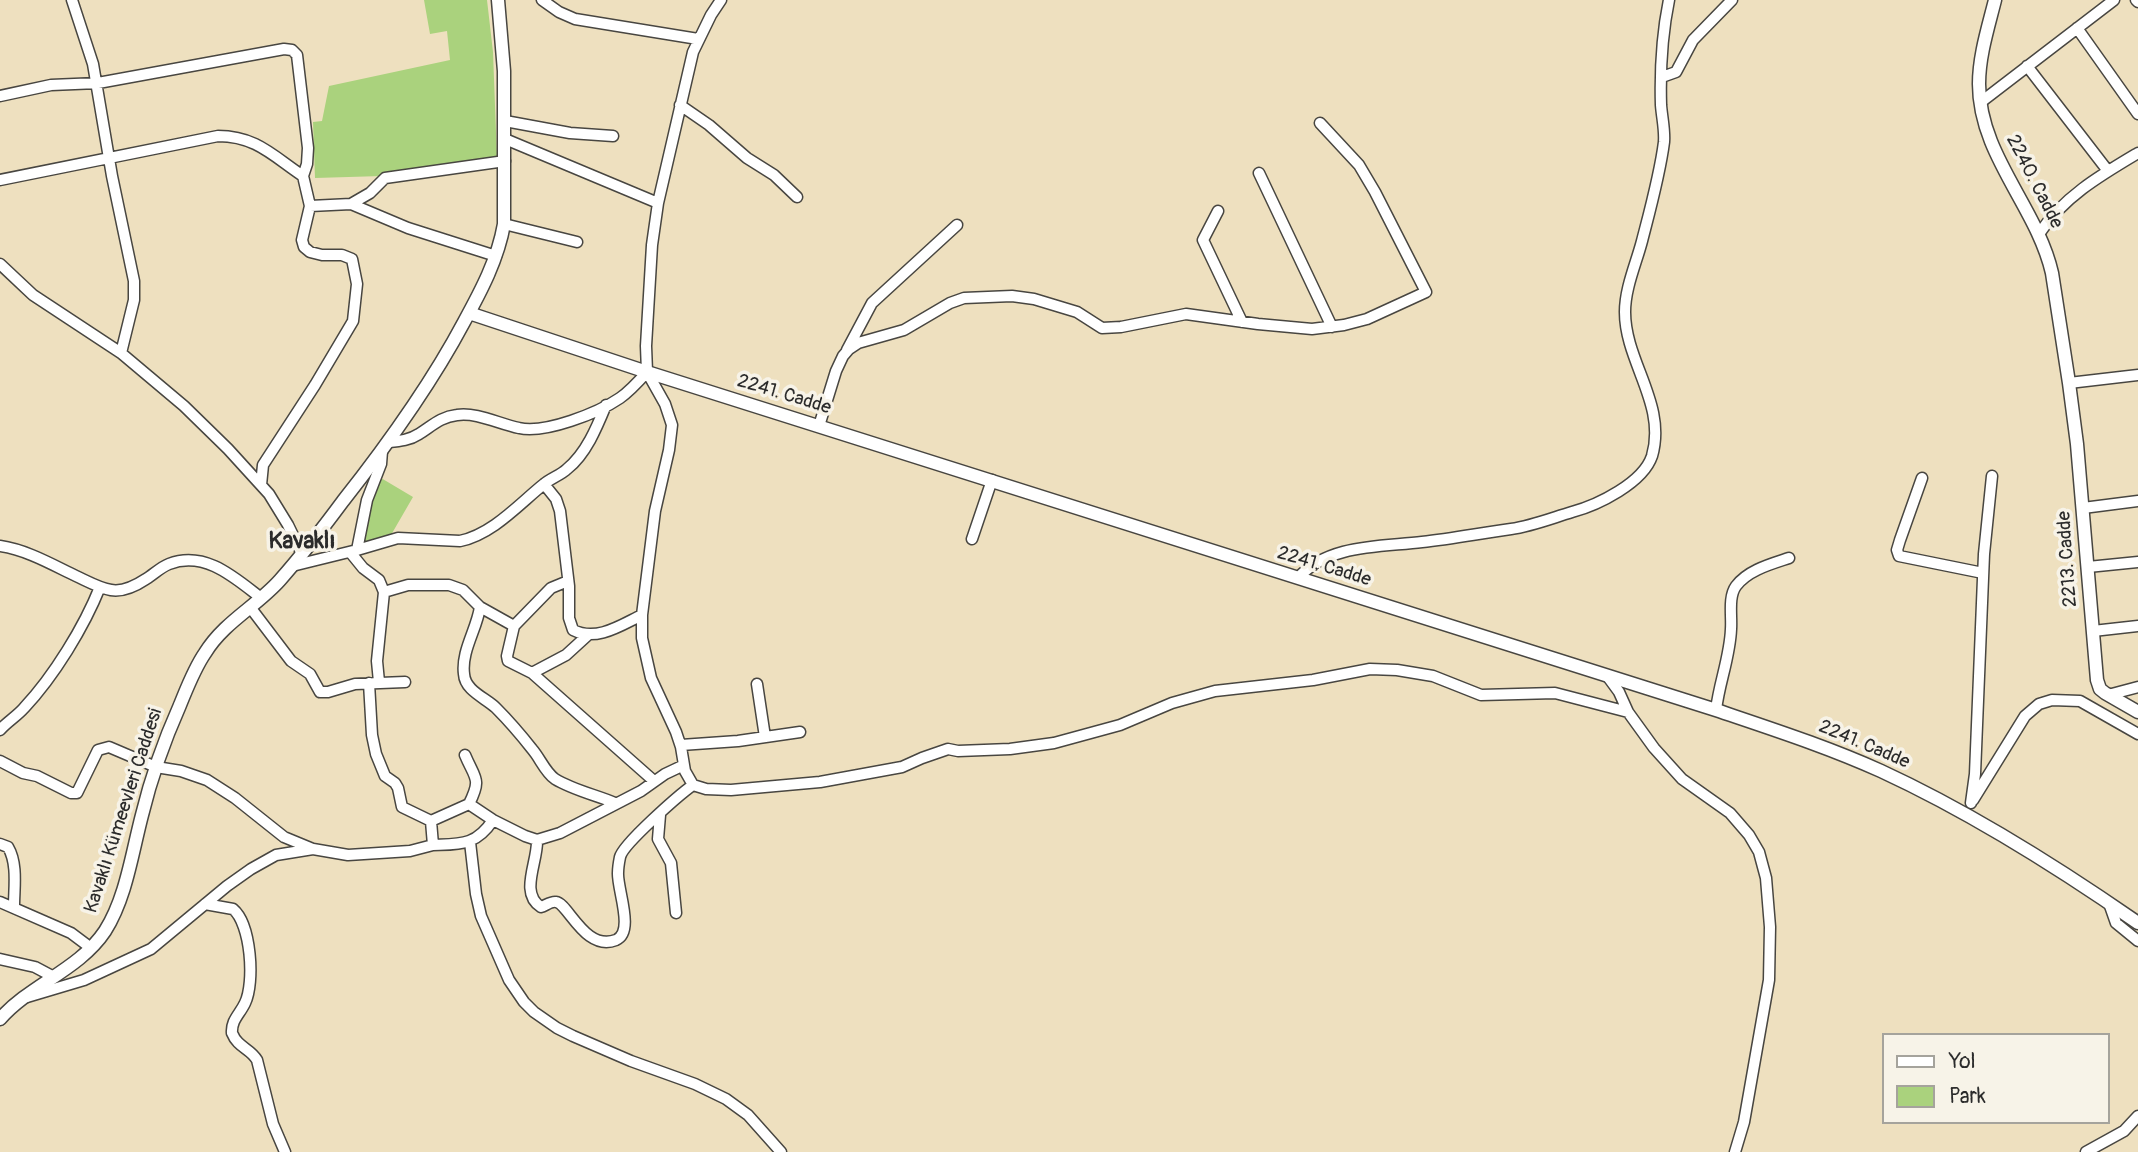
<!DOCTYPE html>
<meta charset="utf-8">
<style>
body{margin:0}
#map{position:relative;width:2138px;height:1152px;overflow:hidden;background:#eee0bf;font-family:Pangolin,sans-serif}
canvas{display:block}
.legend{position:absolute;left:1882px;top:1033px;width:228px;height:91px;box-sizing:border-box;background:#f7f3e8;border:2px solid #a5a39c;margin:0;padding:9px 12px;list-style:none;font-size:21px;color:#2b2b2b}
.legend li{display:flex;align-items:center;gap:14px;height:35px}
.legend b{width:35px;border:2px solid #a5a39c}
</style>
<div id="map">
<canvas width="2138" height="1152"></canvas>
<ul class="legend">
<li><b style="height:9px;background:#fff"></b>Yol</li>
<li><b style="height:19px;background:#aad27d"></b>Park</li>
</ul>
</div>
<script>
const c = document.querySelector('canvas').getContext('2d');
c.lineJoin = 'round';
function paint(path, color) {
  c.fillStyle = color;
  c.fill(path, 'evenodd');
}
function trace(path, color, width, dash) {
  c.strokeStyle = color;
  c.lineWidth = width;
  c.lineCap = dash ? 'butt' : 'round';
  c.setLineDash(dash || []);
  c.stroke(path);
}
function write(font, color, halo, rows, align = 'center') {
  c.font = font + ' Pangolin,sans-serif';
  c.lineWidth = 7;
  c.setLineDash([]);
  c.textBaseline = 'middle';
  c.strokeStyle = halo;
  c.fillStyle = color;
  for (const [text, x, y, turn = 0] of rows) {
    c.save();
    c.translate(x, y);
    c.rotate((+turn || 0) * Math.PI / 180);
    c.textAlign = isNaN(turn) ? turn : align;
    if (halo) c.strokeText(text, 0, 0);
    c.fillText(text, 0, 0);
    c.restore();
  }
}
const green = new Path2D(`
 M424,0H487L493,52L497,159L382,176L315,178L313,122L322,121L329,86L450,60L447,31L430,34Z
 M381,478L413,497L391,535L362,544L369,505Z`);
const minor = new Path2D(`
 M72,0L93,64L112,176L134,281V300L121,353
 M542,0L559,12L575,19L698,39
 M721,0L711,15L693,52L658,203L652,245L646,346L647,372L665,404L672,425L669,450L655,511L642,615V638L651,678L676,732L681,747L685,771L693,785L706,789L731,790L820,782L902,767L922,758L948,749L958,751L1010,749L1054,743L1120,725L1172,703L1215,691L1313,680L1370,669L1397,670L1433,676L1481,695L1555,693L1628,712
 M2136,0L2138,2
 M2077,28L2138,114
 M2027,66L2108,171
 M1662,77L1676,72L1693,40L1732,0
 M0,96L51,85L98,83L284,49L292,50L297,55L308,148L307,164L303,176L310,206L302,240L304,247L310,252L322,255H342L352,259L357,284L353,321L315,385L263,465L261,485
 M1981,102L2114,0
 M680,105L709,125L747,158L774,175L797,197
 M505,121L570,133L613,136
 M505,139L658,203
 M1259,173L1332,327
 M0,180L218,136C256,136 273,156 303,176
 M351,204L370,193L385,178L505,161
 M310,206L351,204L408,228L496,256
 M1218,211L1203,240L1242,322
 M504,224L577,242
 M2039,234C2063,197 2101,175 2138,153
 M0,264L33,295L121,353L184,406L228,449L269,494L288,525L302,554
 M847,350L872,303L957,225
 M2069,383L2138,375
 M819,426L836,371L843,356L849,349L858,343L904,330L950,303L964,298L1012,296L1034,299L1077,312L1102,328L1121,327L1186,314L1258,324L1312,329L1344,325L1367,319L1426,292L1375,192L1359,165L1320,123
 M389,442C400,441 410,440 419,434C432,426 440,417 457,415C477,412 499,424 519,428C545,434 598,413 620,398C630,391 639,381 647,372
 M1922,478L1900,540L1897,550L1899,556L1983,573
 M544,484L556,499L560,511L569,586V618L573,630C597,642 621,625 642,615
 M2083,508L2138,501
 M972,539L992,480
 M0,546C27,550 51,564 76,576C87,581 99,588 111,590C123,592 137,585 146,579C154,574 161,567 169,564C205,550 235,578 261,598
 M357,550L398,538L460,541C493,534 519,504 544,484C551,478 561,475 567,469C586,454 597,427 606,405
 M350,552L363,568L379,580L384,592L377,661L379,682
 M292,566L357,550L367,500L381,464L382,451
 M2088,567L2138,562
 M1298,578C1328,544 1381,547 1422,542C1452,539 1481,533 1511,529C1532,526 1552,518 1572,512C1598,505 1643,483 1652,456C1667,404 1625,362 1625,312C1625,288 1636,264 1642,241C1650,210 1660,174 1664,142C1665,130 1662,118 1661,105C1660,70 1662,34 1669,0
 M384,592L408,585H449L463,590L480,607L514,626L551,588L568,581
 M250,607L291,661L310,674L320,692H328L355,684L405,682
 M480,607C477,629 461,651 464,674C465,691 486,698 496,708C509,721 521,735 532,749C540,758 545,772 555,779C573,790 596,795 615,803
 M514,626L507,656L508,661L532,673L654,781
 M2093,631L2138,626
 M532,673L566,655L589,634
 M1608,677L1619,692L1628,712L1654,748L1682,779L1730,813L1749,835L1759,852L1766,878L1770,927L1769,980L1744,1122L1735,1152
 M757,684L765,737
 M2108,695L2138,687
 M1716,710C1719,683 1730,657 1731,629C1732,616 1728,597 1736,586C1748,570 1771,564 1789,558
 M0,730C7,722 17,716 24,708C54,676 84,627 100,587
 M681,745L738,741L800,732
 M465,755C475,779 482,778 469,804
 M0,761L23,773L37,776L71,793H77L98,750L109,747L156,767L181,771L207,780L235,798L284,837L313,849
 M1973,800L2025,716L2039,704L2052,700L2080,701L2138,734
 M1971,803L1975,774L1984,554L1992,476
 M660,815L658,839L671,863L676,913
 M431,821L469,804L493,820L525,836L537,840L560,833L641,791L665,774L684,765
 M537,840C538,862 519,893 541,907C545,906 551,901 556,902C568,903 585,952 616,940C635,932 617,889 618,873C618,869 619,862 620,857C623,844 679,795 693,785
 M470,842L476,894L481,916L509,980L524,1002L534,1012L557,1028L573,1036L631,1061L695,1084L726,1099L748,1115L781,1152
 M0,844L8,847C18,864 14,888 14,906
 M433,845C460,844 476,846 493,820
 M0,902L71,933L91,948
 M2109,903L2116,923L2138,941
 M205,904L233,909C251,924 255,982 245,1003C240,1014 231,1020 232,1033C238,1048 250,1048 257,1060L273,1124L285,1152
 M0,959L35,967L52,976
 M27,997L84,980L151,949L227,886L251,869L276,855L313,849L348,855L410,851L433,845L431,821L402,807L398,788L395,783L385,776L376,754L372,735L369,683
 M2086,1152L2124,1131L2138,1116`);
const tertiary = new Path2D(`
 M1995,0C1988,28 1979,56 1979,84C1979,155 2037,207 2052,273L2069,383L2077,444L2097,680L2100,689L2105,693L2138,712
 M469,313L647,372L1716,710C1772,729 1828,747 1881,771C1972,813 2056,866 2138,923
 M0,1019C31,984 79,970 105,931C126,898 132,853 142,815C151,778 164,741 180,705C187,688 194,669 205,653C224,622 257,606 280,580C302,555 323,528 343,501C388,444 430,386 464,322C481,291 498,259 504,224V71L498,0`);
const streetNames = [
 ["2240. Cadde",2034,182,63],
 ["2241. Cadde",784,395,17],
 ["2213. Cadde",2068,559,-94],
 ["2241. Cadde",1324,567,17],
 ["2241. Cadde",1864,745,23],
 ["Kavaklı Kümeevleri Caddesi",124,811,-72]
];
const quarterNames = [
 ["Kavaklı",302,542]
];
paint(green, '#aad27d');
trace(minor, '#484641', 13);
trace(tertiary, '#484641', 15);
trace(minor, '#fff', 10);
trace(tertiary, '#fff', 12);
write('19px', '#2b2b2b', '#f7f3e8', streetNames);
write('bold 23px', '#2b2b2b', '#f7f3e8', quarterNames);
</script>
